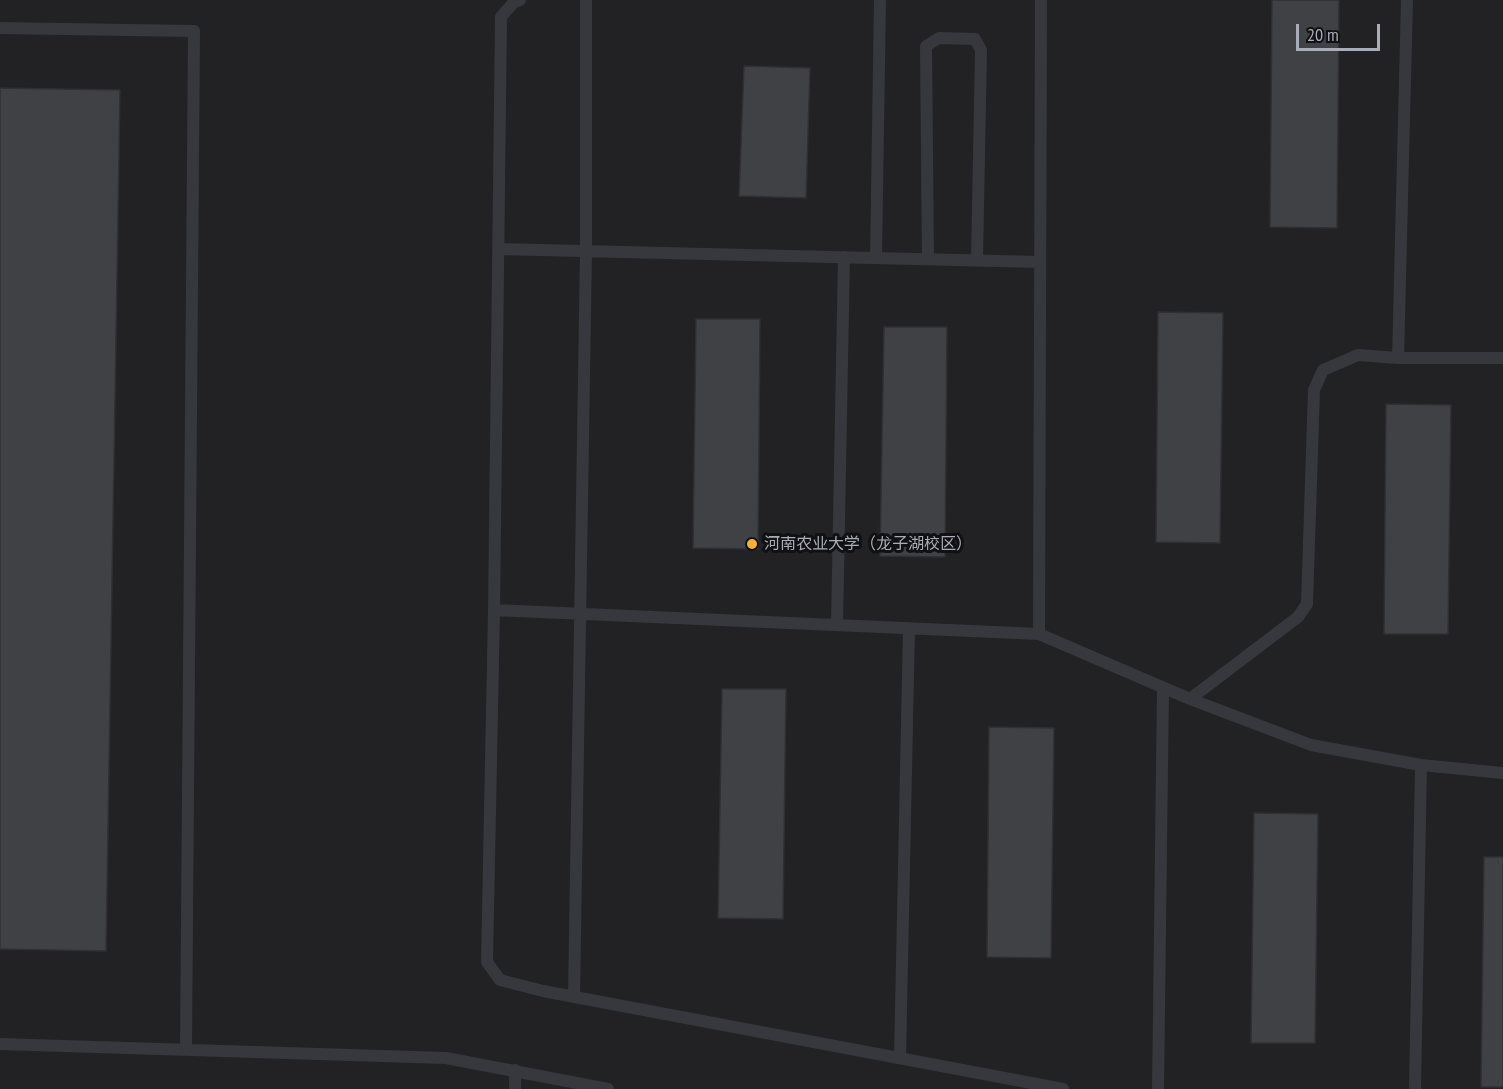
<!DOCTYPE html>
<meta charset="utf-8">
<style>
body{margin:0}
#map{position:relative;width:1503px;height:1089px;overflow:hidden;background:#161618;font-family:"PT Sans Narrow",sans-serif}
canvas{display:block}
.scale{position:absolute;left:1296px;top:24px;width:84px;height:27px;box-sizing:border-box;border:3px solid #a8adb8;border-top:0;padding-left:8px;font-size:18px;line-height:21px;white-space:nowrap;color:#a8adb8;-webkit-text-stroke:4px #111113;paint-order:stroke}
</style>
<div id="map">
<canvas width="1503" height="1089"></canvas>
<div class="scale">20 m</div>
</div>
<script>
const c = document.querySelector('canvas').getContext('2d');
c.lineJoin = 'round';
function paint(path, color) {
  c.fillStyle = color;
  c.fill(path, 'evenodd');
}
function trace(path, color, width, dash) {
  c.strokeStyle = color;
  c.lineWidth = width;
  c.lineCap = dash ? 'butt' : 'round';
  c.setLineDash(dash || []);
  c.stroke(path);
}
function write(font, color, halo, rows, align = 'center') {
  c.font = font + ' "PT Sans Narrow","Noto Sans SC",sans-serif';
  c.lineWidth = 6;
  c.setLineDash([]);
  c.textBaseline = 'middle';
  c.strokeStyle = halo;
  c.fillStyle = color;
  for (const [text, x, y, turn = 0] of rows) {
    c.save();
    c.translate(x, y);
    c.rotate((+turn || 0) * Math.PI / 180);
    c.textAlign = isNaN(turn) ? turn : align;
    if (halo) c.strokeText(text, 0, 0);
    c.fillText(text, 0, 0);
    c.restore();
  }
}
const built = new Path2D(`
 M0,0H1503V1089H0Z`);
const building = new Path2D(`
 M1272,0H1339L1337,228L1270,227Z
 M744,66L810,68L806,198L739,196Z
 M0,88L120,90L106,951L0,949Z
 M1158,312L1223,313L1220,543L1156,542Z
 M696,319H760L758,549L693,548Z
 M884,327H947L945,557L880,556Z
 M1386,404L1451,405L1448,634H1384Z
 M722,689H786L783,919L718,918Z
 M989,727L1054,728L1051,958L987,957Z
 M1254,813L1318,814L1315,1043H1251Z
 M1484,857H1503V1087H1481Z`);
const lane = new Path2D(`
 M520,0L514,2L501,17L494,610L487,962L500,980L543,991L1063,1089
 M0,28L194,31L186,1049
 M498,249L1040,262
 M876,258L880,0
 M928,259L926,46L939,38L975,39L981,50L977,260
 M1398,358L1407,0
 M494,610L1039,634L1190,699L1311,745L1421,765L1503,773
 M837,625L844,257
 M1039,634L1041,0
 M1190,699L1298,617L1307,604L1314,390L1323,370L1358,355L1398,358H1503
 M574,997L586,251V0
 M0,1044L446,1058L608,1089
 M900,1057L909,628
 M515,1089V1070
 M1158,1089L1163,688
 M1415,1089L1421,765`);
const markers = [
 [752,544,6,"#f2b134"]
];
const poiNames = [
 ["河南农业大学（龙子湖校区）",764,544]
];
paint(built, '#222225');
paint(building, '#404145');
trace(building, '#303034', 1.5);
trace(lane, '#37383d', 12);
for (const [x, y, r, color] of markers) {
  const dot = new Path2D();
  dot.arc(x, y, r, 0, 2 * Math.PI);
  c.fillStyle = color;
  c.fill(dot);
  trace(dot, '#111113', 2);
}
write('16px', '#a8adb8', '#111113', poiNames, 'left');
</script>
